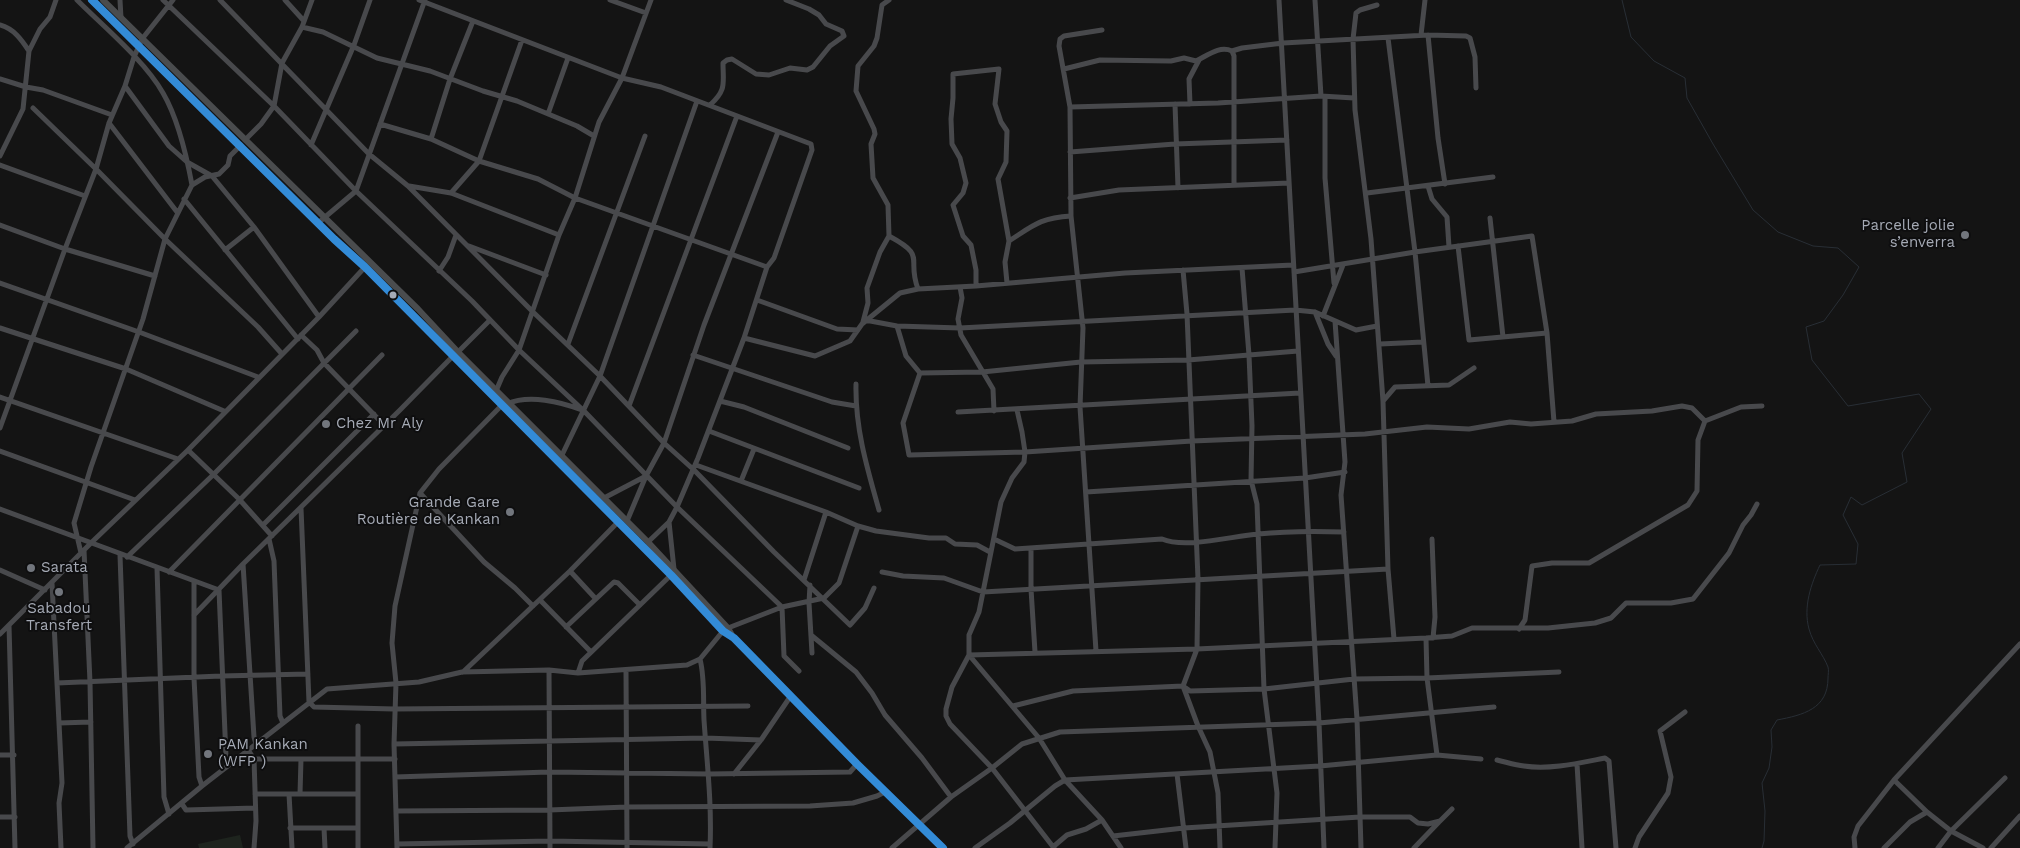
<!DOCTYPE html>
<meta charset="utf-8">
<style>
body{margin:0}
canvas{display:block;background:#141414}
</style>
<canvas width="2020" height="848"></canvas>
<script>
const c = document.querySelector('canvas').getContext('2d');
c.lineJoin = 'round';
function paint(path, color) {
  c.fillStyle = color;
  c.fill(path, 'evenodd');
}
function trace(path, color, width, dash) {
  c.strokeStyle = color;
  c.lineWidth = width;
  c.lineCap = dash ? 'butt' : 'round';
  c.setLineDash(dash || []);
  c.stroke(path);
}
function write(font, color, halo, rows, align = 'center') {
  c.font = font + ' "Work Sans",sans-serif';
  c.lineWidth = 4;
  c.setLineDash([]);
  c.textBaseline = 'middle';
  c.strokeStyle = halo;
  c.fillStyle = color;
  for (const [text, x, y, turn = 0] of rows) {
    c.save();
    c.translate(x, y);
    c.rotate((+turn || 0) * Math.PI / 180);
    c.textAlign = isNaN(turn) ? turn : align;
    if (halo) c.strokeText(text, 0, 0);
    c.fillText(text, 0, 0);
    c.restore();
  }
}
const green = new Path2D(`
 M240,835L243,848H199L198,844Z`);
const stream = new Path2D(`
 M1622,0L1631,37L1654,61L1685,78L1687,98L1713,144L1753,210L1778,232L1813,246L1838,248L1859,267L1843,295L1824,321L1806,327L1812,360L1848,406L1919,394L1931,409L1902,453L1907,482L1862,505L1851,497L1843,515L1858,544L1856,564L1820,565C1811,584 1803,607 1809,629C1813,644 1823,654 1828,667C1829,670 1828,675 1828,678C1828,709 1803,715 1777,720L1771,730L1772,747L1769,768L1762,783L1765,811L1764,841L1762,848`);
const minor = new Path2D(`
 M77,0C104,27 145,61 163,93C177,117 187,158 192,185
 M120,0L121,18
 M163,0L274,106L356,191L472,301L519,350L584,411L677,507L782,607L784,656L799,671
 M220,0L369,154L408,186L533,312L600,376L664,443L694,470L774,552L850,625L865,608L874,588
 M285,0L304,21
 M419,0L622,78L661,87L811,144L812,150L774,258L767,267L744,338
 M610,0L646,13
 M1279,0L1319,723L1324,848
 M1315,0L1321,96
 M1377,5L1360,10L1356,13L1353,39L1355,110L1371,239L1383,401
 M0,25C14,29 21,39 29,51
 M302,27L323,32L377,58L430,71L483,91L517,101L577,126L594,136
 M1421,35L1425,0
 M1428,35L1438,138L1445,184
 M1388,38L1415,252L1428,386
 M1232,51L1242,48L1283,43L1428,35L1466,36L1470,38L1475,57L1476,88
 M1064,69L1100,60L1171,61L1184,58L1196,61C1207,56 1219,45 1232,51L1234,56V185
 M0,79L26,87L43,90L112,115
 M125,86L169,146L187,162L212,176L254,227L319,317
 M1325,97V178L1334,283
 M1175,104L1178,188
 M1190,104L1189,79L1199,60
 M710,105C727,90 723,83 723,63L727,60L732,59L756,74L769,75L790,68L807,70L813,67L830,46L844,36L842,31L826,24L819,15L809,9L786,0
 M1070,107L1218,103L1321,96L1354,98
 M33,108L96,169L165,239L258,327L282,354
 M548,114L568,58
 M109,123L177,212
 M380,124L431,139L479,161L538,179L575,198L767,267
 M431,139L450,79L473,21
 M245,140L261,124L274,106L282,63L302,27L312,0
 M311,145L354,45L370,0
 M1070,152L1175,144L1287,140
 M0,156L23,109L29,51L40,29L50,17L56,0
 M0,165L85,196
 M409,186L451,193L559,235
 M1428,186L1432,199L1447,217L1449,247
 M451,193L479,161L522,40
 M1367,193L1493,177
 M1070,198L1119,190L1289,183
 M184,199L298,339
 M1490,218L1503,337
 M318,223L356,191L425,0
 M0,225L65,249L155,276
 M889,236C928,257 906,257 918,289
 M1009,241C1034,225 1040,218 1071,216
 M469,246L546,275
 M1458,246L1469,340L1547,333
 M225,250L254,227
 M1242,268L1249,355L1252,426L1251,480L1257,504L1264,689L1277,793L1275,848
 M1183,270L1187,314L1198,579L1197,649L1183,686L1198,726L1210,752L1218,793L1220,848
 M439,271L448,257L456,235
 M1294,272L1415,252L1532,236L1547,333L1554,422
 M0,283L139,332L258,377
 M976,286V270L971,245L963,236L953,205L963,193L966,183L960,158L952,144L951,119L953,98V74L999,69L995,104L1001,122L1007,131L1006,162L998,179L1009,241L1005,262L1007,283
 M960,287L962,298L958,319L961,335L993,389L994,411
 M757,300L837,329L858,330
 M1315,312L1328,344L1336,356
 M1323,316L1343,265
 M865,320L897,326L960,328L1295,310L1315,312L1356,330L1377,326
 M1335,321L1345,462L1341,495L1357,719L1361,848
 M863,322L868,303L867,288L880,252L889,236L888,205L873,178L871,144L875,134L874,129L856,91L858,66L874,46L877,38L882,5L889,0
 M897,326L906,356L920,373L903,423L909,455L1025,452L1192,441L1365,434L1427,427L1469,429L1510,422L1531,424L1572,421L1596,414L1652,411L1682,406L1692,408L1705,421
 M0,328L126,369L224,411
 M301,335L317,350L324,363L384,425
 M568,344L645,136
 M1380,344L1423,342
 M458,352L490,320
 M693,355L832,402L856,406
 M920,373L982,372L1081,362L1188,360L1298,351
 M856,384C855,428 867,468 879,510
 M496,391L502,377L519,350L559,235L575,198L599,122L622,78L651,0
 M0,397L178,459
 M720,401L744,407L848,448
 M507,404C529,394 561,402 582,410
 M629,406L737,116
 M1017,410L1022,432L1025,452L1024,462L1012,478L1001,502L979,612L969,635V655L952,687L946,709V716L950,724L992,768L1054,848
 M958,412L1300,393
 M0,428L65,249L96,169L109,123L125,86L134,57L142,39L173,0
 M709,431L859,488
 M188,450L239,499L272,536
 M0,451L135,500
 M562,455L600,376L697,101
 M696,465L826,512L804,580
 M741,481L754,449
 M1086,492L1305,478L1345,472
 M420,493L484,562L515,588L533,606
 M604,498L646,476
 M301,508L309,702L314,707L394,709L748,706
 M0,509L219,590L226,757L229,765
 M826,512L858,526L876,531L929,538H946L955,544L977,545L990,552
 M627,521L646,476L664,443L704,325L778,132
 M669,522L674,569
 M263,525L374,414
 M269,539L274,561L280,716L283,723
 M994,539L1015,549L1162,539C1186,549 1232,536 1258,534C1287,531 1315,531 1344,532
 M1432,539L1435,617L1433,638
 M648,542L669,522L677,507L698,458L744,338L815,356L850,341L862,324L900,293L918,289L976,286L1125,273L1293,265
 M1031,548V589L1035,652
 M84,550L90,682L93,848
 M81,553L74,523L91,467L143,319L165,239L192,185L205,177L219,174L228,165L230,156L241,145
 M120,555L130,836L133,844
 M127,557L214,474L356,331
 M243,564L254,737L256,744
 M157,568L164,797L169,814
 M0,570L45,590
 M570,571L595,598
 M169,572L382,355
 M882,572L903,576L944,578L983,592L1388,569
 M194,581V678L199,777L202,786
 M52,583L62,783L59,803L61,848
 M810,585L809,603L812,653
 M540,600L591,652
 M194,615L243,564L400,410L452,357
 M9,625L15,848
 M566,627L614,582L618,583L640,605
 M1519,629L1525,620L1532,566L1552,563H1589L1688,505L1697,491L1698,440L1705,421L1741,407L1762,406
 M0,634L92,542L188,450L319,317L365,267
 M811,635L856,672L872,693L885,715L922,758L951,797
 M1426,638L1427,678L1437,755
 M1394,639L1388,569L1383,401L1395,387L1449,385L1474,368
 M1096,651L1080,407L1083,328L1071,216L1070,107L1059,46L1060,39L1064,36L1102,30
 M969,655L1197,649L1426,638L1452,636L1472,628H1548L1595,623L1611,618L1626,603H1671L1693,599L1729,553L1743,525L1751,515L1757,504
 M969,655L1039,738L1065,780L1102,820L1121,848
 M700,659C705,679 703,699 704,720C707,763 712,805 710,848
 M549,670L550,848
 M626,670L627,848
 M463,672L570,571L618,522
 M578,673L582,661L671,575
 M57,683L221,676L308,674
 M1013,706L1073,691L1183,686L1190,691L1264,689L1354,679L1427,678L1559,672
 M59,723L91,722
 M394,744L705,738L761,740
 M248,750L254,759L256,821L254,848
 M0,755H14
 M254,759H395
 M1497,760C1506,762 1515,765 1524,766C1550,770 1579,763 1605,758L1609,761L1616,848
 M1577,764L1582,848
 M734,774L761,740L790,697
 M1177,774L1186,848
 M395,777L549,772L709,774L850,772L857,764
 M1894,780L1927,812
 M255,794H358
 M289,794L292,848
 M300,794L301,759
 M182,804L186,810L255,808
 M396,811L549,810L627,807L810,806L853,803L877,796L885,792
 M0,817H15
 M290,828H358
 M324,828L325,848
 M1113,836L1184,828L1360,817H1410L1418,823L1428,824L1440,821L1452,809
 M397,844L550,841L710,844
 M1053,847L1067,835L1086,829L1102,820
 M127,848L202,786L327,689L419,682L462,672L549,670L578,673L687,665L700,659L723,631L728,628L782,607L824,598L839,583L858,526
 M358,848V726
 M397,848L394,744L396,683L392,643L395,606L420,493L439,469L502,405
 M892,848L951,797L992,768L1022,744L1060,732L1319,723L1494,707
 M975,848L1010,823L1055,786L1065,780L1320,766L1437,755L1481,759
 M1414,848L1439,822
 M1635,848L1639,837L1668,793L1671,777L1660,731L1685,712
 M1855,848L1854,837L1858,826L1894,780L2020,644
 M1884,848L1910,822L1927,812L1951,831L2005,778
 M1938,848L1951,831L1983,848
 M1991,848L2020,816`);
const major = new Path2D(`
 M92,0L334,239L365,267L671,575L723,631L734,638L857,764L943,848
 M103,0L418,309L458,352L648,542L728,628L733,637`);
const bus1 = new Path2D(`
 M92,0L334,239L365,267L671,575L723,631L734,638L857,764L943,848`);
const markers = [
 [1965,235,5,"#72767d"],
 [393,295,4.5,"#a5aab5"],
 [326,424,5,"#72767d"],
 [510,512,5,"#72767d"],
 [31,568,5,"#72767d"],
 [59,592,5,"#72767d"],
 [208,754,5,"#72767d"]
];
const poiNames = [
 ["Parcelle jolie",1955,226,"right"],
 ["s’enverra",1955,243,"right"],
 ["Chez Mr Aly",336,424],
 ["Grande Gare",500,503,"right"],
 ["Routière de Kankan",500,520,"right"],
 ["Sarata",41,568],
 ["Sabadou",59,609,"center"],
 ["Transfert",59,626,"center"],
 ["PAM Kankan",218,745],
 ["(WFP )",218,762]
];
paint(green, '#1e241e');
trace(stream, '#282e35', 1);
trace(minor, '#48494c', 5);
trace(major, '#4a4c4e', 6);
trace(bus1, '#338bd7', 8);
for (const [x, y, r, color] of markers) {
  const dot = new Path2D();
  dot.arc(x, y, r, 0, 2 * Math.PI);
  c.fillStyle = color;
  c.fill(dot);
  trace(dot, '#0e0e0f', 2);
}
write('15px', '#a5aab5', '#0e0e0f', poiNames, 'left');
</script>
